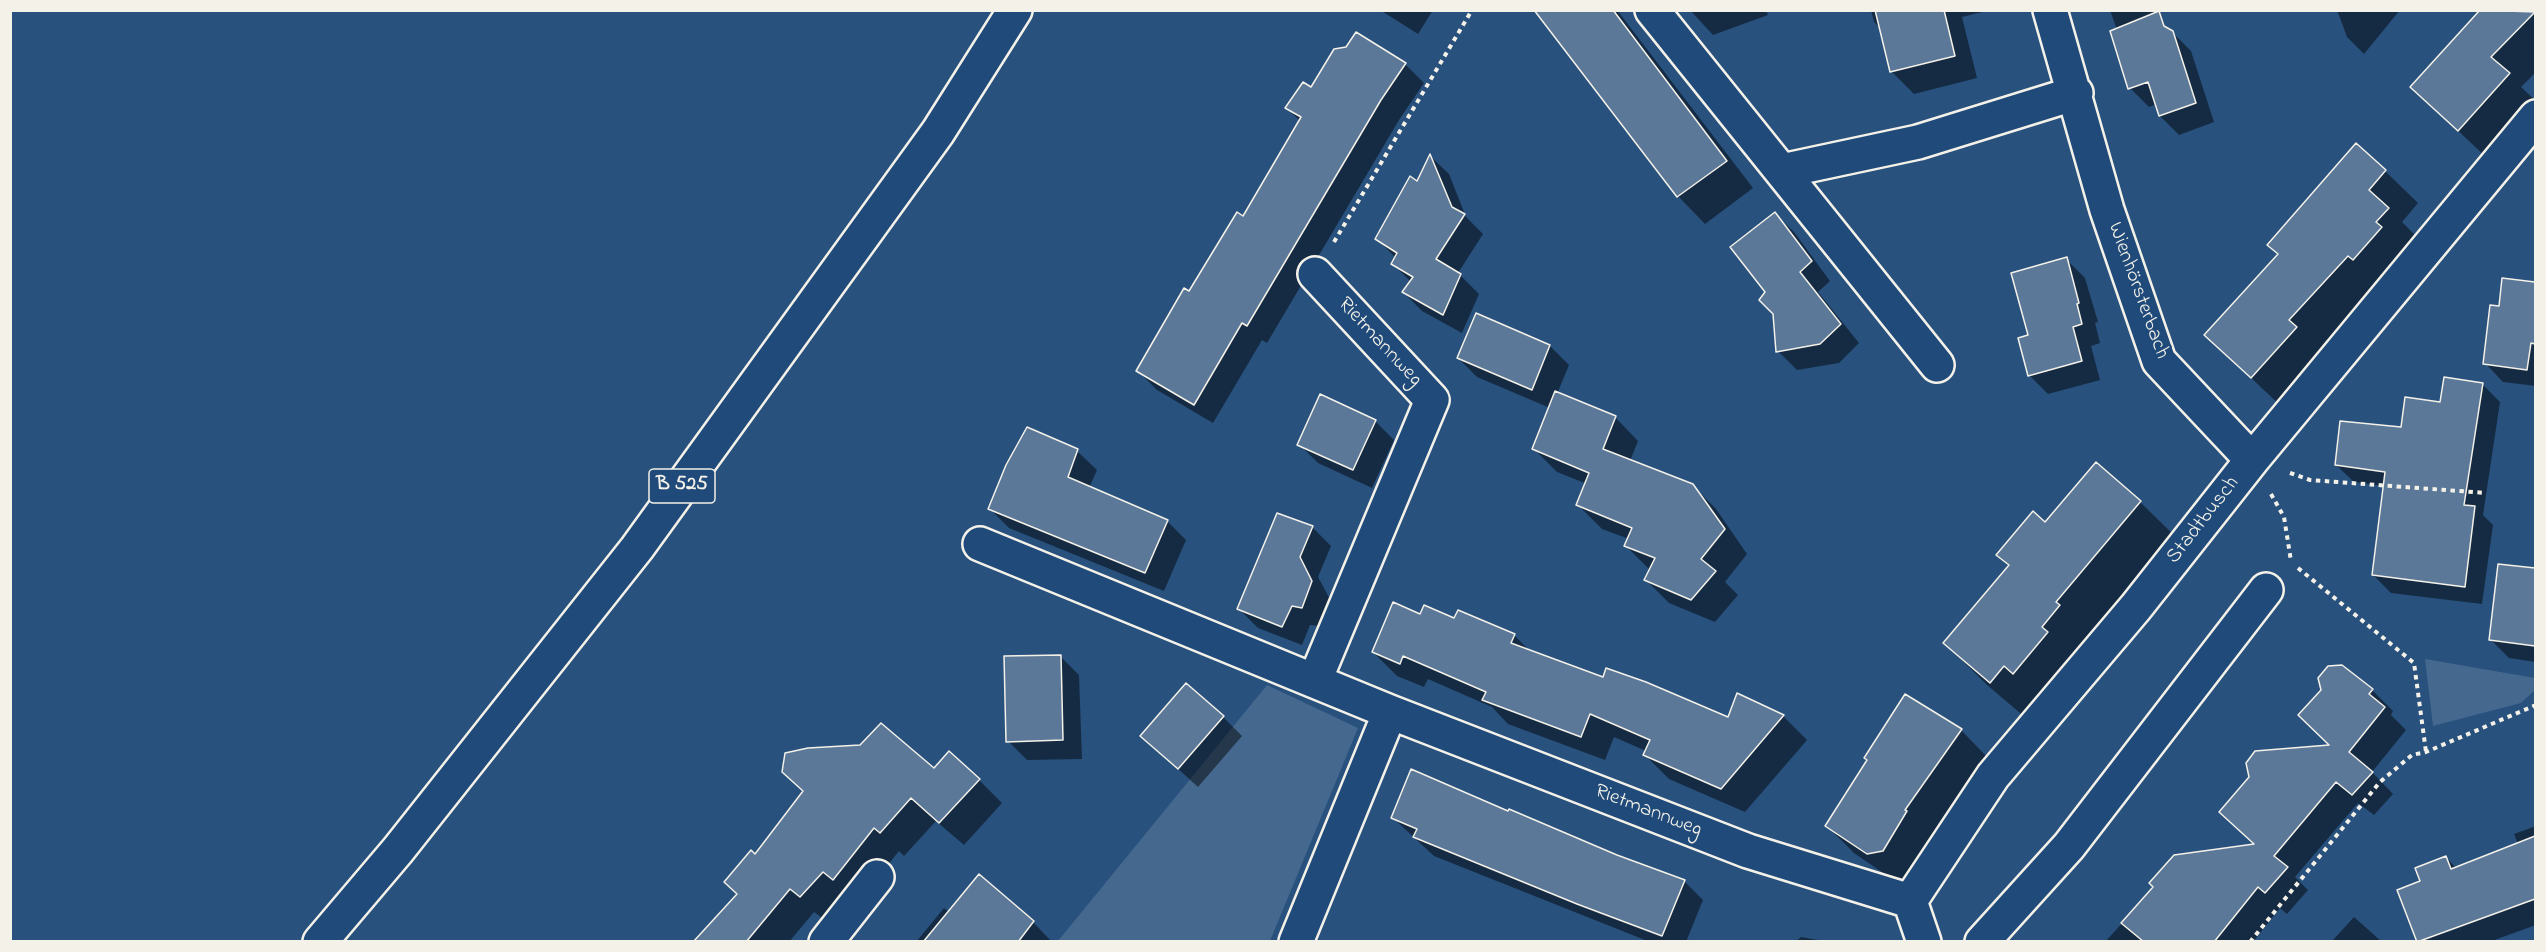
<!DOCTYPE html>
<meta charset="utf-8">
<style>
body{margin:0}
#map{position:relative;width:2546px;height:952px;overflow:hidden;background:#28517e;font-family:"Indie Flower",sans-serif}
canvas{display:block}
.frame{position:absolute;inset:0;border:12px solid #f4f1e8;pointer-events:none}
</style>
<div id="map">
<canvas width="2546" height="952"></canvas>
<div class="frame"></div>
</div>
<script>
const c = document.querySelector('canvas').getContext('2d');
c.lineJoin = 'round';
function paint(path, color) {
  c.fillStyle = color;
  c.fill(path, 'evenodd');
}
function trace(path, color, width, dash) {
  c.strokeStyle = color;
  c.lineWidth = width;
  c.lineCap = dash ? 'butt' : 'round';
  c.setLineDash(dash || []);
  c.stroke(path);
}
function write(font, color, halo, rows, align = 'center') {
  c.font = font + ' "Indie Flower",sans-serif';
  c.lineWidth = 4.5;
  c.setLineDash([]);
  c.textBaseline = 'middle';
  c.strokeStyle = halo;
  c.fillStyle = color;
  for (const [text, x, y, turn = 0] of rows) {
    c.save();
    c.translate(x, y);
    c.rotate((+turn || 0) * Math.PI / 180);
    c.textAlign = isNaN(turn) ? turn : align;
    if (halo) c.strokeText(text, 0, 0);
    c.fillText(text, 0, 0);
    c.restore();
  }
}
const green = new Path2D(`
 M2425,659L2535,678V690L2521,703L2433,726Z
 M1267,685L1358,728L1270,941H1058Z`);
const shadow = new Path2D(`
 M1380,10H1433L1418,34Z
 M1543,10H1617L1753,188L1705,224L1678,196L1538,14Z
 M1690,10H1766L1768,15L1713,35Z
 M1871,10H1982V12L1962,17L1977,78L1914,94L1891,71L1880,28L1874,22Z
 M2110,10H2166L2145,18L2172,32L2191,51L2214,122L2179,135L2160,116L2157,104L2149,107L2130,88L2112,32L2117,30Z
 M2337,10H2400L2364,54L2347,37Z
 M2482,10H2536V72L2521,87L2536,101L2489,160L2412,87Z
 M1357,34L1405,64L1424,83L1399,120L1267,343L1262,340L1213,423L1157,390L1138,371L1189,293L1244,218L1300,121L1287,108L1312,89Z
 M1430,156L1449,174L1466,217L1483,234L1458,273L1479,294L1462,333L1422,311L1403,292L1411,282L1393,264L1396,258L1376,238L1417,183Z
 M2385,171L2418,203L2402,222L2421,241L2285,410L2206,335Z
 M1775,214L1794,232L1830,281L1818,292L1859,343L1839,363L1797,370L1778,351L1775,314Z
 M2066,259L2085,278L2098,322L2095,323L2100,343L2091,346L2100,380L2048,394L2029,375V336Z
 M2504,280L2536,284V386L2503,382L2485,363L2500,308Z
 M1476,315L1550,346L1569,365L1557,394L1615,417L1638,441L1630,461L1692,485L1716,509L1747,554L1725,582L1738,595L1715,622L1669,603L1646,580L1650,570L1626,546L1629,539L1602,529L1578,505L1587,484L1557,472L1533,448L1550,408L1477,377L1458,358Z
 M2482,384L2500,402L2483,515L2493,525L2482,604L2391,593L2373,575L2385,486L2354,482L2336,465Z
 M1375,421L1394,440L1372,488L1318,463L1299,444Z
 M1028,428L1077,451L1097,470L1089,488L1167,521L1186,540L1164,591L1009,528L990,509Z
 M2140,502L2183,544L2033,724L1987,685L1945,643L2010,566L1998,555L2046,524Z
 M1312,527L1331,546L1318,577L1331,601L1321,626L1310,625L1302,645L1258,628L1239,609Z
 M2500,565L2536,570V662L2509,658L2490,639Z
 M1421,616L1455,620L1514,635L1531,652L1603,679L1729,719L1738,695L1783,716L1807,740L1745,812L1669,779L1645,755L1646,751L1614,737L1605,760L1508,724L1492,707L1428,679L1424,687L1397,676L1373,652Z
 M1060,656L1079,675L1082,759L1027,760L1008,741Z
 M2372,690L2393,711L2391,715L2406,730L2372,772L2393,794L2374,815L2358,803L2295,877L2308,890L2287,914L2280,908L2253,942H2105L2155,887L2255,846L2221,812L2332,747Z
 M1223,717L1242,736L1198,787L1142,736Z
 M1961,730L1988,758L1931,838L1933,840L1910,877L1895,881L1854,853L1827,826Z
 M934,770L979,780L1002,803L964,845L936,821L904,856L899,851L857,903L825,920L814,912L789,942H698L739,895L756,856L804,792L783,771Z
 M1392,817L1616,856L1684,881L1703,900L1686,942H1650L1434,856Z
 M2536,826V925L2489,942H2419L2399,890L2422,882L2446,857L2456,868L2518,844L2514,834Z
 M944,908L949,912L1033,922L1052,942H916Z
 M2354,917L2382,942H2334L2333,940Z
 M1801,937L1830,942H1795Z`);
const building = new Path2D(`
 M1534,10H1613L1727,161L1677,197Z
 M1875,10H1944L1955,56L1890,72Z
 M2480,10L2535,12L2491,57L2510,73L2458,131L2410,87Z
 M2159,11L2164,26L2173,31L2196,103L2159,116L2148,82L2128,89L2110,31Z
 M1356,32L1406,63L1381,100L1247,326L1242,323L1194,405L1136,371L1184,288L1189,291L1237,212L1243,216L1301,117L1285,108L1303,82L1311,87L1334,49L1346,47Z
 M2356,143L2386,170L2369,190L2389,208L2376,222L2382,227L2353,260L2348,256L2289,320L2297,327L2251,378L2204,335L2278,254L2267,245Z
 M1430,154L1452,207L1465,214L1436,259L1461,274L1443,315L1402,292L1413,277L1391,264L1397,253L1375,239L1410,176L1417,181Z
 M1775,212L1812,261L1800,272L1841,324L1820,344L1776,352L1773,314L1759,300L1765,292L1730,247Z
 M2067,257L2079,303L2077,304L2082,324L2073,327L2082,361L2028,376L2018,338L2028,335L2011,273Z
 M2502,278L2535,282V344L2531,343L2527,370L2483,364L2490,305L2499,306Z
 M1476,313L1550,345L1532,390L1457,358Z
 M2444,377L2483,383L2464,505L2475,506L2465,587L2372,575L2385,472L2335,465L2340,421L2401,427L2405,397L2440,402Z
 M1555,391L1616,416L1603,449L1693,484L1725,529L1701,559L1716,571L1691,600L1644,580L1655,558L1624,546L1632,528L1576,505L1589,473L1532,449Z
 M1320,394L1376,420L1353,470L1297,445Z
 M1027,427L1078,449L1068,477L1168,520L1145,573L988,509L1006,465Z
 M2096,462L2141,501L2056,602L2060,605L2042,627L2048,632L2013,674L2004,666L1990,683L1943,643L2009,565L1996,555L2033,511L2045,522Z
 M1277,513L1313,526L1300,557L1312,581L1302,608L1292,606L1282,627L1237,609Z
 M2498,564L2535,568V646L2489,640Z
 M1393,602L1420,614L1424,605L1454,618L1458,610L1515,634L1511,643L1603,677L1606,668L1646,682L1728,717L1737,693L1784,715L1721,789L1643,755L1650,740L1590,714L1581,737L1482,700L1486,692L1403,656L1400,664L1372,652Z
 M1061,655L1063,740L1006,742L1004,656Z
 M2342,665L2373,689L2369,694L2385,707L2349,752L2373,772L2352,795L2336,782L2274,856L2288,867L2265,893L2258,887L2214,942H2144L2121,923L2153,887L2149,883L2174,855L2254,844L2219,812L2249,777L2246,763L2255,751L2329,745L2298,715L2321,690L2318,678L2328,666Z
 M1186,683L1224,716L1178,769L1140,736Z
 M1905,694L1962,729L1905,810L1907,811L1883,851L1867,854L1825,826L1867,760L1864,758Z
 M881,723L934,768L949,751L980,779L939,823L911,798L880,833L874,828L833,880L823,872L800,897L790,889L746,942H693L737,894L724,882L751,850L755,854L803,791L782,772L785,753L808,748L860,745Z
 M1411,769L1508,811L1509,809L1617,855L1685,880L1662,936L1577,904L1413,837L1417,829L1391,818Z
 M2535,836V899L2417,942L2397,890L2420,881L2415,868L2446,856L2451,869Z
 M979,874L1034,921L1018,942H923Z`);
const path = new Path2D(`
 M1334,242L1472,10
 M2290,473L2310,480L2486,493
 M2271,494L2284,517L2291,561
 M2298,568L2414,663L2426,752
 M2250,942L2380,782L2412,755L2426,752L2536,705`);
const minor = new Path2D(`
 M1652,10L1937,365
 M2050,10L2107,210L2159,361L2252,460
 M1782,171L1918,142L2076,93
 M980,544L1390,712L1748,851L1910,901
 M1315,680L1432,400L1315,274
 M1910,901L1993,776L2136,607L2252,460L2536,117
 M1910,901L1924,942
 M826,942L877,877
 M1296,942L1390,712
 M1982,942L2069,846L2266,590`);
const major = new Path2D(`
 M320,942L398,850L637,548L938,132L1015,10`);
const shields = [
 [682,486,66]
];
const shieldNames = [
 ["B 525",682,486]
];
const streetNames = [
 ["Wienhörsterbach",2137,291,70],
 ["Rietmannweg",1379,343,47],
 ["Stadtbusch",2204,521,-52],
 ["Rietmannweg",1648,812,21]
];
paint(green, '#45688e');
paint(shadow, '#0007');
paint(building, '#5b7899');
trace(building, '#f4f1e8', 1.5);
trace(minor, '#f4f1e8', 38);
trace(major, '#f4f1e8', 38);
trace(path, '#f4f1e8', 4, [4.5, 4.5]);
trace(minor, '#1f4a7a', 33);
trace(major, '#1f4a7a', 33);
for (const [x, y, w] of shields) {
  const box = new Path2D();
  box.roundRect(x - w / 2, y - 17, w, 34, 4.5);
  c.fillStyle = '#1f4a7a';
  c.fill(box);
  trace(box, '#f4f1e8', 1.5);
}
write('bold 20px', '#f4f1e8', null, shieldNames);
write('21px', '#f4f1e8', '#1f4a7a', streetNames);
</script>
